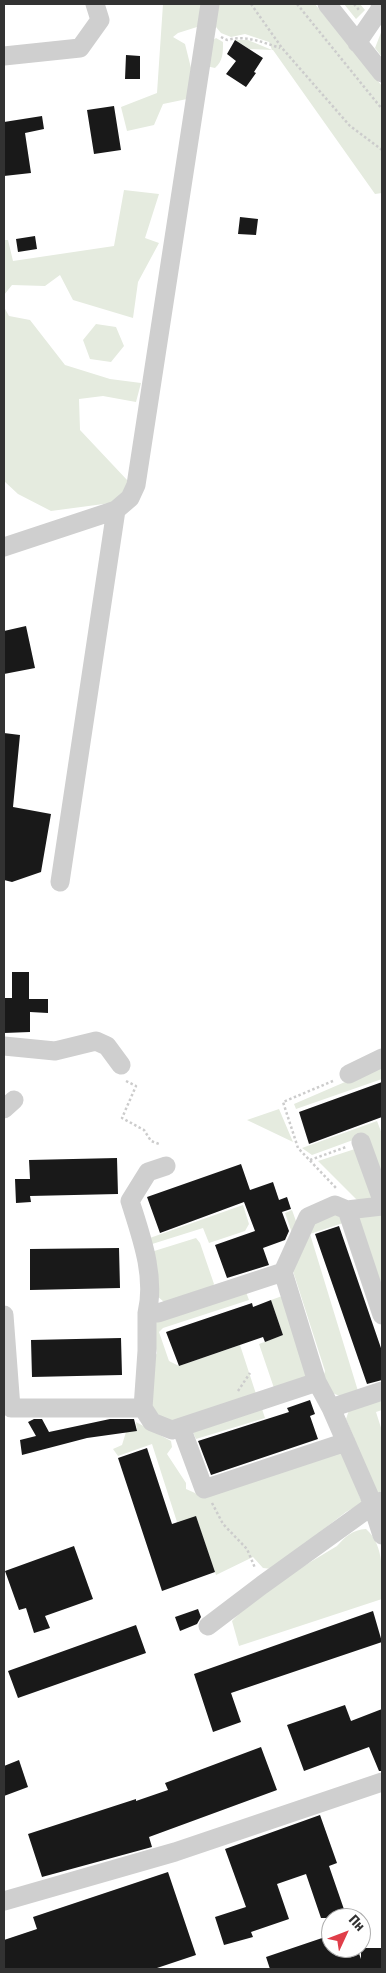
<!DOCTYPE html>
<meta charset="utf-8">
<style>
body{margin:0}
#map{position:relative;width:386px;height:1973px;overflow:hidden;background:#fff;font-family:"Fira Sans Condensed",sans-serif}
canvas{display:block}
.frame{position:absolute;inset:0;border:5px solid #323232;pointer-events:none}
.north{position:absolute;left:321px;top:1908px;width:50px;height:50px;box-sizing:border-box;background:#fff;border:1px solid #adadad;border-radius:50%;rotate:47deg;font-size:14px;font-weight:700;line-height:20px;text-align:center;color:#323232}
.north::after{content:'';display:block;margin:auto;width:18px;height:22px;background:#e03e49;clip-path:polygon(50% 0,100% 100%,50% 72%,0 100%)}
</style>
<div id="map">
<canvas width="386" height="1973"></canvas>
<div class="frame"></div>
<div class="north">Пн</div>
</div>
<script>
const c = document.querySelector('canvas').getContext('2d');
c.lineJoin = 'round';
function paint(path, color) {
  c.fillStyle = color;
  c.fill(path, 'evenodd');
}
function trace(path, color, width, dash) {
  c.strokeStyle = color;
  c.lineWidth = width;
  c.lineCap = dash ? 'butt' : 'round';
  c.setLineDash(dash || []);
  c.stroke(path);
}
const green = new Path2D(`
 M163,4H203L197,27L178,33L173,37L185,44L191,68L187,99L163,104L154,125L127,131L121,107L157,93Z
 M215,4H315L382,86V193L375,194L273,50L249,49L235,40H248L272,50L269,42L245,34L231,37L221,33L211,21Z
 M344,4H360L365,10L356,19Z
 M382,30V57L375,48Z
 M216,38L223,42C223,53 223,61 215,68L206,66L207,45Z
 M124,190L159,194L145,238L159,243L138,282L133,318L73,300L60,275L45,286L12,285L4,295V240H8L13,261L114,246Z
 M4,307L9,316L30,320L65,365L110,379L141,383L136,402L103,396L79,399L80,430L128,481L126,501L51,511L18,494L4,481Z
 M96,324L116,327L124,346L111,362L90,359L83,340Z
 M382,1066V1079L296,1109L294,1104Z
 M279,1109L293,1142L247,1120Z
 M377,1121L382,1134V1185L364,1136L312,1155L302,1148Z
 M358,1148L372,1198L359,1202L318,1161Z
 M243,1205L249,1224L245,1231L209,1243L203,1228L149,1245L147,1239Z
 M292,1210L297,1224L293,1236L285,1213Z
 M335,1212L346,1222L310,1234L358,1391L342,1397L330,1392L322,1381L325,1371L292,1268L313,1220Z
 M374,1212L382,1215V1303L355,1223L361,1214Z
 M196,1238L200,1243L214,1284L209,1291L164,1302L156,1295L151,1252Z
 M246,1292L249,1300L163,1328L159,1332L169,1361L179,1366L240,1345L257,1397L175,1424L156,1416L147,1398L149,1366L157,1353L151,1327L157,1320Z
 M285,1295L313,1378L275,1391L259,1344L283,1335L271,1300Z
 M382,1400V1410L376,1412L382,1431V1491L377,1493L346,1419L349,1410Z
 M261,1406L265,1418L196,1439L192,1430Z
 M136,1422L171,1441L172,1447L167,1454L186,1483V1489L204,1497L342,1449L362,1503L346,1512L272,1569L263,1568L253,1557L216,1575L196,1517L177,1522L152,1444L118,1456L113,1449L122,1445L126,1432L137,1430Z
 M366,1529C385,1545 382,1576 382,1599L239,1646L232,1621L253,1599L264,1590L337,1546C346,1536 352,1530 366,1529Z`);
const building = new Path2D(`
 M235,40L263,58L254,72L256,73L246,87L226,74L236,61L227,54Z
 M126,55L140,56V79H125Z
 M114,106L121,150L94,154L87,110Z
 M42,116L44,129L25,133L31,173L4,176V122Z
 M240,217L258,219L256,235L238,234Z
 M35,236L37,249L18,252L16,239Z
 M26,626L35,668L4,674V631Z
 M4,733L20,735L13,807L51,814L41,872L12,882L4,880Z
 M12,972H29V999H48V1013L30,1012V1032L4,1033V998H12Z
 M382,1082V1117L309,1144L299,1112Z
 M117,1158L118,1194L30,1196L31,1202L16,1203L15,1179H30L29,1160Z
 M241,1164L250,1190L273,1182L279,1200L287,1197L291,1209L282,1212L289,1231L285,1240L263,1248L269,1265L227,1278L215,1245L255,1231L244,1202L160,1233L147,1197Z
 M339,1226L382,1351V1380L367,1384L315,1234Z
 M119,1248L120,1288L30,1290V1249Z
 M271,1300L283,1335L265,1342L263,1337L179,1366L166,1332L252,1303L253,1307Z
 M121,1338L122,1375L32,1377L31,1340Z
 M310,1400L315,1414L310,1416L318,1439L211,1475L198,1441L289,1412L287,1408Z
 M34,1419H42L49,1432L110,1419H134L137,1431L87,1438L22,1455L20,1440L36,1436L28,1422Z
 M147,1448L172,1524L196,1516L215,1572L162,1591L118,1458Z
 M74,1546L93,1599L45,1616L50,1628L34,1633L26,1608L19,1610L5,1571Z
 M198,1609L201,1617L197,1624L180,1631L175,1617Z
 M373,1611L382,1642L231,1693L241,1722L213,1732L194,1674Z
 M136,1625L146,1653L18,1698L8,1671Z
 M345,1705L351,1721L382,1709V1771H379L369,1747L304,1771L287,1725Z
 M261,1747L277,1790L149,1837L152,1847L42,1877L28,1834L136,1799V1801L168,1790L165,1783Z
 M19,1760L28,1787L4,1796V1766Z
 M320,1815L337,1863L329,1866L347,1918H321L306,1874L277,1884L289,1919L251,1932L253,1937L224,1945L215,1917L246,1907L225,1849Z
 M168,1872L196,1955L154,1969H4V1940L37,1929L33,1917Z
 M331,1935V1948H357L361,1959V1948H382V1969H270L266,1957Z`);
const path = new Path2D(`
 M251,4L282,48L350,126L382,150
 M297,4L382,109
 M354,4L359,10
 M221,37L227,40C246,35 262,42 280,48
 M126,1081L136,1086L122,1118L144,1130L151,1141L159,1144
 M333,1081L283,1102L298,1148L337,1189
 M310,1160L346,1147
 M238,1391L250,1373
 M212,1503L223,1524L247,1549L255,1568`);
const minor = new Path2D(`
 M327,4L382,73
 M357,43L379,11L381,4
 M4,56L80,48L100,20L95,4
 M4,547L116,510L130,498L136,485L210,4
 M60,882L116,510
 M4,1046L55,1051L96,1041L107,1046L121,1065
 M349,1074L382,1058
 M4,1109L14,1100
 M361,1142L382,1200
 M166,1166L148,1172L130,1201C141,1236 156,1276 147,1313H158L283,1272L308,1217L335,1205L347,1210L382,1206
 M347,1210L382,1315
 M283,1272L317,1382L331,1408L369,1495L382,1535
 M4,1315L11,1408H143L152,1422L172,1430L317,1382
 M143,1408L147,1351V1313
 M331,1408L382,1391
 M181,1427L204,1489L346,1442
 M208,1626L262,1585L373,1505L382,1501
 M4,1901L175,1852L382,1782`);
paint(green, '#e5ebdf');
paint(building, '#191919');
trace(path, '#ccc', 2.5, [2.5, 2.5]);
trace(minor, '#cfcfcf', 19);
</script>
